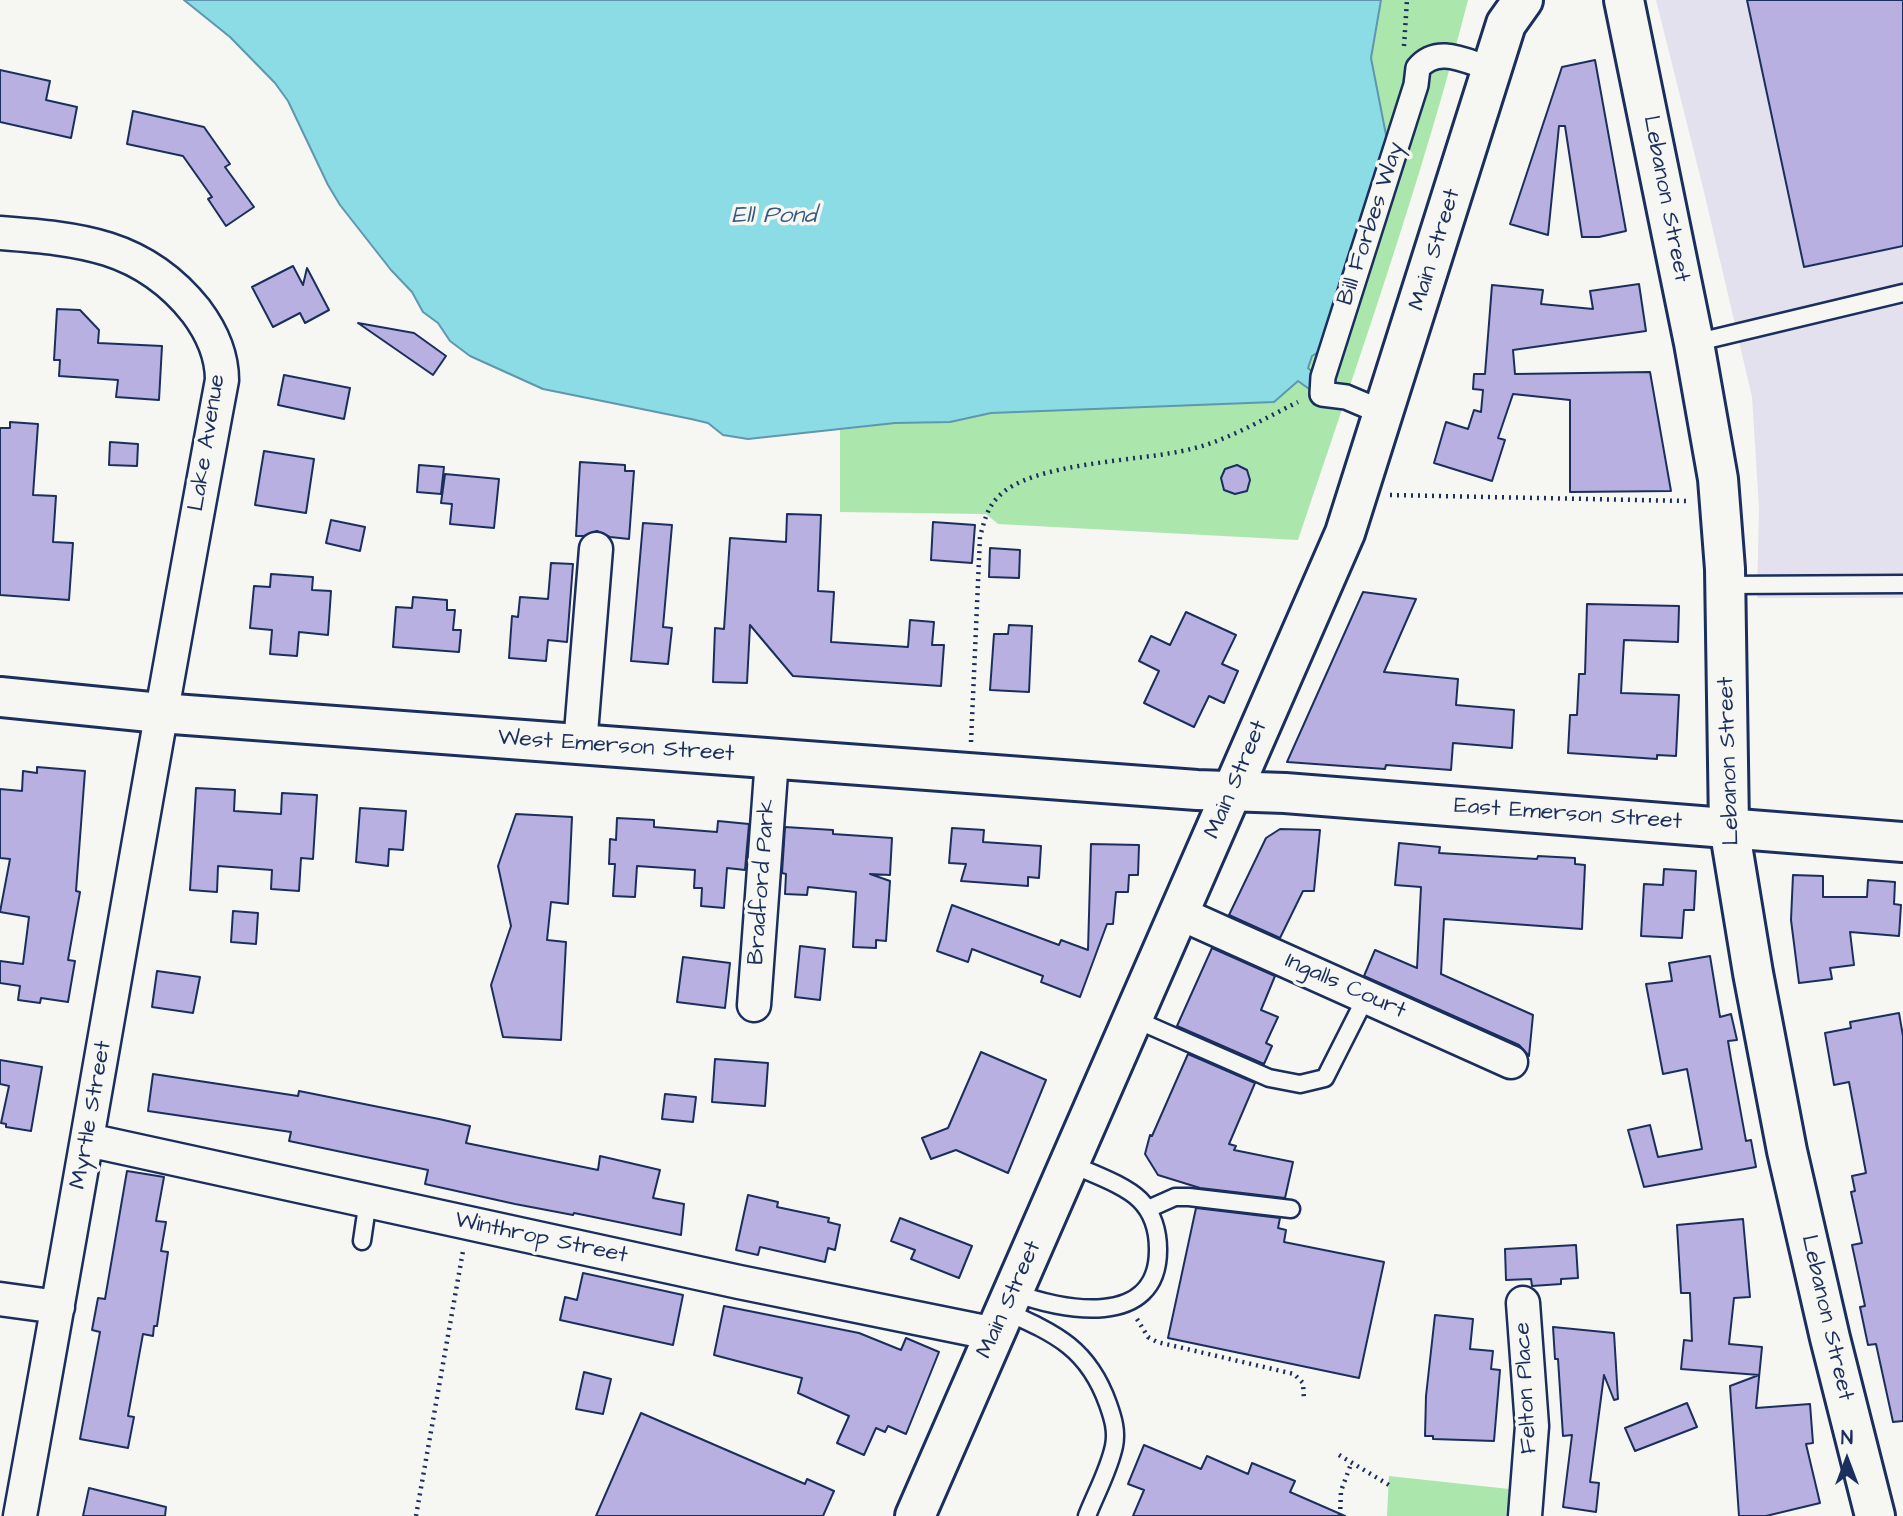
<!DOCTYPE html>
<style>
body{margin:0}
#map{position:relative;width:1903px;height:1516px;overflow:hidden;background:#f6f6f2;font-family:"Architects Daughter",sans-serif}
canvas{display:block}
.north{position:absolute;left:1812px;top:1425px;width:70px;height:70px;-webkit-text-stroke:5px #f6f6f2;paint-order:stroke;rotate:0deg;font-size:19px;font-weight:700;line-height:28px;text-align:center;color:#1b2f5e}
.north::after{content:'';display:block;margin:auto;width:24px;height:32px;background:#1b2f5e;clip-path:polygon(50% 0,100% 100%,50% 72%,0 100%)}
</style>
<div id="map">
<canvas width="1903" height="1516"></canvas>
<div class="north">N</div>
</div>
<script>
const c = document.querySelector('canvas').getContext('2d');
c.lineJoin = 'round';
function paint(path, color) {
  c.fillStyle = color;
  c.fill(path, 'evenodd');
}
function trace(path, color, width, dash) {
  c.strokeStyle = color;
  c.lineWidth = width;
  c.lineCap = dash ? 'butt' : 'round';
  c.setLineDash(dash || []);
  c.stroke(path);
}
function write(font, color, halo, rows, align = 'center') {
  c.font = font + ' "Architects Daughter",sans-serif';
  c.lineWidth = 7;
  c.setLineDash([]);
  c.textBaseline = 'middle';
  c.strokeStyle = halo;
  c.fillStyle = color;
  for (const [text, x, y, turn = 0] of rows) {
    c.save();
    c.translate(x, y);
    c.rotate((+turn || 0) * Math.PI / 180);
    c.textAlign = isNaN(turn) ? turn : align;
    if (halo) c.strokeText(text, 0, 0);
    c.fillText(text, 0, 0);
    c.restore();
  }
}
const built = new Path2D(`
 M1656,0H1903V598H1757L1759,508L1752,397L1704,192Z`);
const green = new Path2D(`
 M1381,0H1468C1421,183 1358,361 1298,540L998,524L986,514L840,512V430L895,423L950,422L991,413L1273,402L1298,381L1311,390L1308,368L1312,356L1328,345L1350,254L1370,196L1378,99L1371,58Z
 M1389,1476L1509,1489L1506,1516H1387Z`);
const water = new Path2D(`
 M184,0H1381L1371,58L1388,145L1358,225L1328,346L1312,356L1308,368L1318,377L1312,391L1298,381L1274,402L991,413L950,422L895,423L748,439L723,435L708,423L691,419L543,389L470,356L450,341L438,323L423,312L412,292L391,270L340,205L328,185L288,101L275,83L230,37Z`);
const building = new Path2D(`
 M1747,0H1903V246L1804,267Z
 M1595,60L1626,231L1599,237H1582L1565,126H1559L1548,235L1510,224L1562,67Z
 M0,70L50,81L46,100L77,107L71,138L0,122Z
 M133,111L204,127L230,164L225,167L254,207L226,226L208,199L212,197L183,156L127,144Z
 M293,266L303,285L307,268L329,310L305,323L300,313L273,327L252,287Z
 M1639,284L1646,331L1513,350L1515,374L1650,372L1671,491L1570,492V400L1513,394L1498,438L1505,440L1492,481L1434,463L1446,422L1468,429L1474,410L1481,412L1483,390L1473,389L1474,374H1485L1492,285L1543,290L1541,304L1593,309L1590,291Z
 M57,309L80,310L99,330L98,343L162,346L159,400L116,397L118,380L59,376L60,360H54Z
 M358,323L414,333L446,356L433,375Z
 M284,375L350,388L344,419L278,405Z
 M10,422L38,424L33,495L56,496L53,542L73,543L69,600L0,595V428H10Z
 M110,442L138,444L137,466L109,465Z
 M264,451L314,459L306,513L255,505Z
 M580,462L625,465V471H634L629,539L610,537L597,531L584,536H576Z
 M419,465L444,467L441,494L417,492Z
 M1237,465L1247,470L1250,480L1247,491L1235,494L1224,490L1221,478L1225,469Z
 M445,474L499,479L494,528L450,524L452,504L441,503Z
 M787,514L821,515L818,591L834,592L831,642L908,647L910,620L934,622L932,645H944L941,686L793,676L750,625L747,683L713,682L715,628L724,629L730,538L786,542Z
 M331,520L365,527L360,551L326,543Z
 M933,522L975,525L972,563L931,560Z
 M643,523L672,525L663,627L672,628L668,664L631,661Z
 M990,548L1020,550L1019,578L989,577Z
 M551,563L573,564L567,642L548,640L546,661L509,658L512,616L518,617L520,597L548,599Z
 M271,574L313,577L312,590L331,591L328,635L299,632L297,656L270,654L272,630L250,628L254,586L270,587Z
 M1363,592L1416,599L1384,672L1458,679L1456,705L1514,710L1512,748L1453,743L1451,770L1386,765L1385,769L1287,762Z
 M413,597L447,600V610H455L453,630H461L459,652L393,647L396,607L412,608Z
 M1587,604L1679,606L1678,642L1624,640L1621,693L1679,695L1676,756L1657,755V759L1568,753L1570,715H1577L1579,674H1585Z
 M1186,612L1236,635L1222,664L1238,671L1224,703L1209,696L1194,727L1144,703L1159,671L1139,661L1151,636L1170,645Z
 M1009,625L1032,626L1029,692L990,690L994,634H1008Z
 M37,767L85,771L76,891L80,892L68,960L75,961L68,1002L41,998L40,1003L18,1000L20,986L0,983V961L23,964L29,917L0,912L10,859L0,858V789L22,791L23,771L37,773Z
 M196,788L235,790L234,811L281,814L282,793L317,795L313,859L301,858L299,891L271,889L272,870L218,866L217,892L190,890Z
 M360,808L406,811L403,850L389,849L388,866L356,862Z
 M516,814L572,817L568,904L551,902L547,940L566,942L561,1040L503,1037L491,985L511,926L498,866Z
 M617,818L654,820V827L717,832L718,821L749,824L745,870L727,868L724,908L701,906L702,888H694L695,870L637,866L635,897L613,896L615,864H609L610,839L616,840Z
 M785,827L833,830V834L892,838L890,875L870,874L890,881L886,941L876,940V948L853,947L856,892L808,887L807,895L785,894L786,874L782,873Z
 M952,828L984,830L983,842L1041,846L1039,878L1028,877V886L961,881L966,864L949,863Z
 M1280,829L1320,830L1314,891H1303L1280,938L1229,915L1266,838Z
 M1399,843L1440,847L1439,853L1537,859L1538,856L1575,858V864L1585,865L1582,929L1444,919L1441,974L1533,1015L1529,1056L1519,1045L1364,976L1375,950L1417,968L1421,887L1395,885Z
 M1091,844L1139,845L1138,875H1129L1128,892H1116L1113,924H1107L1080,997L1041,982L1043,976L972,949L968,962L937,951L952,905L1059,945L1061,940L1088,950Z
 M1664,869L1696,871L1694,910H1684L1682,938L1641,936L1644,884L1663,885Z
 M1793,875L1823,876V897H1867L1868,880L1895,882L1894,904L1901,905L1899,936L1850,932L1854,965L1830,968L1832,979L1799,983L1791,920Z
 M233,911L258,913L256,944L231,942Z
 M800,946L825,949L820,1000L795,997Z
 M1212,948L1275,976L1261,1010L1278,1017L1266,1043L1272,1046L1264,1064L1177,1026Z
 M1710,956L1720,1017L1731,1014L1737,1040L1728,1041L1731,1059L1746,1141L1751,1140L1756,1167L1644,1187L1628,1130L1650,1125L1658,1157L1702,1149L1687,1069L1663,1074L1646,984L1672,981L1669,963Z
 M683,957L730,963L725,1008L677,1002Z
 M157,971L200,977L193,1013L152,1007Z
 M1899,1013L1903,1036V1421L1893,1422L1876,1344L1868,1345L1860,1307L1865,1306L1852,1245L1862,1243L1851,1192L1855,1191L1852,1176L1866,1173L1849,1082L1834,1085L1825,1033L1851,1028L1850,1022Z
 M981,1052L1046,1080L1008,1173L956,1150L931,1159L922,1138L948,1128Z
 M1188,1054L1255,1083L1229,1144L1236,1146L1234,1150L1293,1162L1285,1198L1200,1188L1158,1175L1145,1154L1150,1135L1152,1136Z
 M715,1059L768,1063L765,1106L712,1102Z
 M0,1060L42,1067L31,1131L6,1127V1124L1,1123L9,1086L0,1084Z
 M153,1074L298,1096L299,1091L439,1119L470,1126L466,1143L598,1170L600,1156L660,1170L653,1198L684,1204L681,1235L574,1213L573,1215L515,1204L425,1184L428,1170L289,1141L291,1132L148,1111Z
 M665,1094L696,1097L693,1122L662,1119Z
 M127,1171L164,1177L156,1221L166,1222L161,1251L168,1252L157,1326H154L153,1336L143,1334L128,1416L134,1417L128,1448L80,1439L100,1332L92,1330L98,1298L105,1299Z
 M748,1195L778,1202L777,1207L829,1218L828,1222L840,1225L835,1250L828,1248L825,1262L760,1247L758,1255L736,1250Z
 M1196,1208L1280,1218L1278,1228L1286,1230L1284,1242L1384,1262L1359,1378L1168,1338Z
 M900,1218L972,1246L959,1278L911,1259L915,1250L891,1241Z
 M1743,1219L1750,1297L1734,1298L1729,1344L1762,1347L1756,1408L1810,1404L1813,1443L1806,1444L1820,1503L1766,1516H1739L1730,1386L1759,1375L1681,1369L1684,1340L1692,1341L1690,1293H1681L1677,1225Z
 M1576,1245L1578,1278L1561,1279V1284L1532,1286L1531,1279L1506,1280L1505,1249Z
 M583,1273L683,1295L673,1345L560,1320L565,1297L577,1300Z
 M724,1306L859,1333L901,1350L906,1338L939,1352L906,1434L888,1426L885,1432L876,1428L864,1455L837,1443L849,1416L798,1393L802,1378L714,1355Z
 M1435,1315L1473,1319L1470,1349L1493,1351L1491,1369L1500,1370L1494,1441L1433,1439V1436H1425L1426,1396Z
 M1553,1327L1614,1333L1618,1399L1614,1400L1604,1375L1590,1482L1599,1483L1596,1512L1563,1507L1572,1435L1563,1436L1558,1359H1555Z
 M584,1372L611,1379L603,1414L576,1409Z
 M1687,1403L1697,1427L1635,1451L1625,1428Z
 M641,1413L805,1484L807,1479L834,1491L823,1516H596Z
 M1144,1445L1201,1469L1207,1456L1248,1474L1252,1463L1295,1481L1290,1492L1345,1516H1133L1144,1490L1128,1484Z
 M89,1488L166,1507L165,1516H83Z`);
const path = new Path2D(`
 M1404,46L1407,0
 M1390,495L1686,501
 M971,742L980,537C984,522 987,509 997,498C1030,461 1141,462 1191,449C1229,440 1263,419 1298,402
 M1137,1319L1148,1337L1157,1342L1294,1374L1303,1383L1304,1400
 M1339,1455L1389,1485
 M416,1516L463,1251
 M1340,1516L1341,1491L1351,1464`);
const service = new Path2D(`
 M1694,343L1903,293
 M1725,585L1903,584
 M1132,1018L1269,1078L1300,1084L1325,1078L1366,997
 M1148,1209L1175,1197H1189L1291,1209
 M362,1241L368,1200
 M1013,1292C1061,1311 1159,1330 1158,1249C1158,1232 1153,1213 1140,1200C1124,1184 1090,1173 1069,1163
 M1005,1311C1056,1334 1088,1348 1108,1404C1113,1418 1117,1431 1114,1446C1109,1470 1096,1493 1087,1516`);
const pedestrian = new Path2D(`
 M1384,413L1346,397L1322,394L1323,377L1416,85L1418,68C1438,44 1467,62 1492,69`);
const minor = new Path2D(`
 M0,233C79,239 143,244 196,311C211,331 222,355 222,380C151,758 89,1138 20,1516
 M580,745L596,549
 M1179,913L1511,1062
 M754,1005L772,759
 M88,1140L739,1282L995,1334
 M0,1299L58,1307
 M1523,1303L1532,1426L1525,1516`);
const tertiary = new Path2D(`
 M0,697L160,713L1197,790L1285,793L1903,842`);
const secondary = new Path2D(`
 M1624,0L1694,343L1718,479L1725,569L1729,827L1753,973L1787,1151L1830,1338L1875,1516`);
const primary = new Path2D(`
 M915,1516L1345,533L1506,24L1523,0`);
const streetNames = [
 ["Lebanon Street",1665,199,79],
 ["Bill Forbes Way",1372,224,-72],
 ["Main Street",1436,250,-73],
 ["Lake Avenue",208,443,-81],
 ["West Emerson Street",616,747,4],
 ["Lebanon Street",1730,761,-92],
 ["Main Street",1237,780,-67],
 ["East Emerson Street",1568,815,4],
 ["Bradford Park",763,882,-86],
 ["Ingalls Court",1345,987,24],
 ["Myrtle Street",92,1115,-80],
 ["Winthrop Street",541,1239,12],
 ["Main Street",1010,1300,-66],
 ["Lebanon Street",1826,1318,77],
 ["Felton Place",1527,1388,-93]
];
const waterNames = [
 ["Ell Pond",774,217]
];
paint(built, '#e3e1ed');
paint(green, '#abe6ac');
paint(water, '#8bdce5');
trace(water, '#5e97af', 2);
paint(building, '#b7b0e1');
trace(building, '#1b2f5e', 2);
trace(service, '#1b2f5e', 21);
trace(pedestrian, '#1b2f5e', 28);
trace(minor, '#1b2f5e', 37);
trace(tertiary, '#1b2f5e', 44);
trace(secondary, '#1b2f5e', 44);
trace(primary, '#1b2f5e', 44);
trace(path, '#1b2f5e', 4.5, [2, 5]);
trace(service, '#f6f6f2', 16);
trace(pedestrian, '#f6f6f2', 23);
trace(minor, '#f6f6f2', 32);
trace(tertiary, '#f6f6f2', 38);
trace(secondary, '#f6f6f2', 38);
trace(primary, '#f6f6f2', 38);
write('23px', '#1b2f5e', '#f6f6f2', streetNames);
write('italic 24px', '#375a80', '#f6f6f2', waterNames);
</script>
